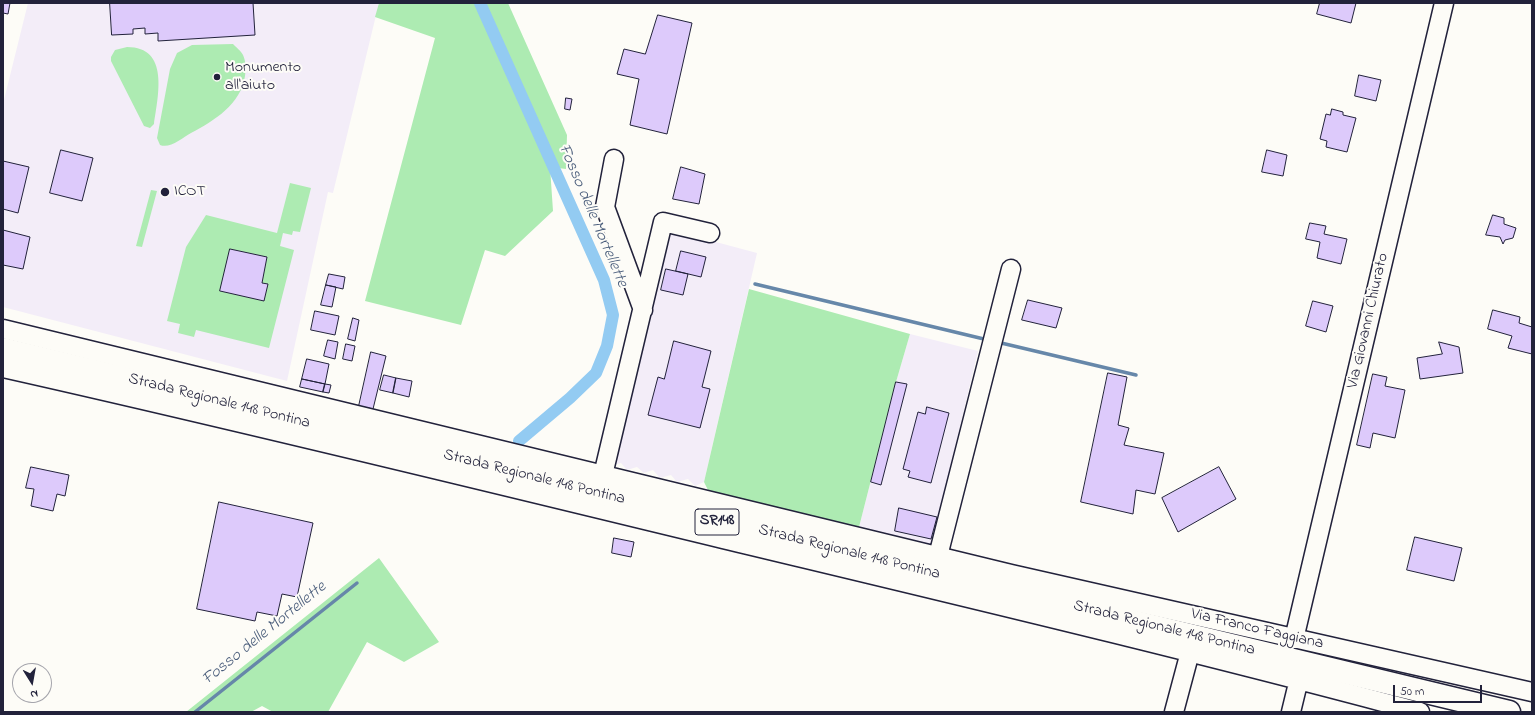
<!DOCTYPE html>
<style>
body{margin:0}
#map{position:relative;width:1535px;height:715px;overflow:hidden;background:#fdfcf7;font-family:"Indie Flower",sans-serif}
canvas{display:block}
.frame{position:absolute;inset:0;border:4px solid #22223b;pointer-events:none}
.north{position:absolute;left:12px;top:663px;width:40px;height:40px;box-sizing:border-box;background:#fdfcf7;border:1px solid #a5a5ac;border-radius:50%;rotate:169deg;font-size:11px;font-weight:700;line-height:16px;text-align:center;color:#22223b}
.north::after{content:'';display:block;margin:auto;width:14px;height:18px;background:#22223b;clip-path:polygon(50% 0,100% 100%,50% 72%,0 100%)}
.scale{position:absolute;left:1393px;top:685px;width:89px;height:18px;box-sizing:border-box;border:2px solid #22223b;border-top:0;padding-left:5px;font-size:12px;line-height:14px;white-space:nowrap;color:#22223b;-webkit-text-stroke:3px #fdfcf7;paint-order:stroke}
</style>
<div id="map">
<canvas width="1535" height="715"></canvas>
<div class="frame"></div>
<div class="north">N</div>
<div class="scale">50 m</div>
</div>
<script>
const c = document.querySelector('canvas').getContext('2d');
c.lineJoin = 'round';
function paint(path, color) {
  c.fillStyle = color;
  c.fill(path, 'evenodd');
}
function trace(path, color, width, dash) {
  c.strokeStyle = color;
  c.lineWidth = width;
  c.lineCap = dash ? 'butt' : 'round';
  c.setLineDash(dash || []);
  c.stroke(path);
}
function write(font, color, halo, rows, align = 'center') {
  c.font = font + ' "Indie Flower",sans-serif';
  c.lineWidth = 4;
  c.setLineDash([]);
  c.textBaseline = 'middle';
  c.strokeStyle = halo;
  c.fillStyle = color;
  for (const [text, x, y, turn = 0] of rows) {
    c.save();
    c.translate(x, y);
    c.rotate((+turn || 0) * Math.PI / 180);
    c.textAlign = isNaN(turn) ? turn : align;
    if (halo) c.strokeText(text, 0, 0);
    c.fillText(text, 0, 0);
    c.restore();
  }
}
const built = new Path2D(`
 M28,3H379L333,193L328,192L287,381L3,307V104Z
 M671,230L757,253L704,482L695,486L688,479L677,482L671,475L660,478L653,470L644,473L637,467L627,470L621,463L610,466Z
 M910,334L978,351L931,548L858,531L896,382Z`);
const green = new Path2D(`
 M379,3H508L567,135L566,169L550,167L553,211L505,256L485,250L461,325L365,301L435,38L375,17Z
 M233,44C236,47 241,51 243,55C246,61 246,70 245,76C241,104 214,121 191,133C182,138 170,149 160,145L157,138L170,69L177,53L192,45Z
 M127,47C170,47 158,96 154,124L150,128L144,126L111,61V57L115,50Z
 M290,183L311,188L300,232L293,231L292,235L283,233L280,246L294,250L269,348L196,330L194,337L178,333L180,324L167,321L186,247L206,215L277,233ZM230,249L267,257L262,283L268,284L264,301L220,291Z
 M151,190L157,191L142,247L136,246Z
 M749,289L910,334L896,382L858,531L710,494L704,482Z
 M379,558L439,642L404,662L367,642L328,712H273L262,706L251,712H186Z`);
const stream = new Path2D(`
 M755,284L988,340
 M997,342L1136,375
 M195,712L357,583`);
const canal = new Path2D(`
 M480,3L604,280L613,315L607,346L596,373L570,398L519,441`);
const building = new Path2D(`
 M3,3H10L8,14L3,13Z
 M110,3H253L255,35L158,41V33L145,34V28L133,29V34L112,35Z
 M1320,3H1356L1351,23L1317,14Z
 M658,15L692,23L667,134L630,125L639,79L617,74L624,49L645,54Z
 M1359,75L1381,80L1376,101L1355,96Z
 M566,98L572,99L570,110L565,109Z
 M1332,109L1343,112V115L1356,118L1347,152L1326,147L1327,141L1320,139L1326,114L1330,115Z
 M61,150L93,158L82,201L50,193Z
 M1267,150L1287,155L1283,176L1262,172Z
 M3,161L29,167L18,213L3,209Z
 M681,167L705,174L699,204L673,199Z
 M1493,215L1504,218V224L1516,228L1513,238L1505,240L1503,244L1500,237L1486,235Z
 M1310,223L1326,226L1324,234L1347,239L1341,264L1317,258L1320,242L1306,239Z
 M3,230L30,237L23,269L3,265Z
 M230,249L267,257L262,283L268,284L264,301L220,291Z
 M681,251L706,257L701,277L676,271Z
 M666,269L688,274L683,295L661,290Z
 M329,274L345,277L343,289L326,285Z
 M326,285L336,287L332,307L321,305Z
 M1028,300L1062,308L1056,328L1022,320Z
 M1313,301L1333,306L1326,332L1306,326Z
 M1493,310L1520,317L1519,323L1532,327V354L1508,348L1512,336L1488,329Z
 M315,311L339,316L335,335L311,330Z
 M353,318L359,320L355,341L348,339Z
 M328,340L338,342L335,359L324,356Z
 M674,341L711,351L702,387L710,389L700,428L648,415L658,377L664,379Z
 M1439,342L1459,347L1463,373L1420,379L1417,358L1442,354Z
 M346,344L355,346L352,361L343,359Z
 M371,352L386,356L373,409L359,406Z
 M307,359L329,364L325,384L302,379Z
 M1108,373L1127,377L1118,425L1129,428L1124,445L1164,453L1155,494L1136,490L1133,514L1081,502Z
 M1373,374L1387,377L1385,386L1405,390L1395,438L1373,433L1370,448L1357,445Z
 M384,375L396,378L393,393L380,390Z
 M396,378L412,381L409,397L393,393Z
 M302,379L325,384L323,392L300,387Z
 M896,382L907,384L881,485L871,482Z
 M325,384L331,385L329,393L323,392Z
 M927,407L949,413L931,483L908,477L910,471L903,469L918,412L925,414Z
 M31,467L69,475L65,496L57,494L53,511L31,506L34,489L26,488Z
 M1219,467L1236,499L1178,532L1162,498Z
 M219,502L313,523L297,597L282,594L277,616L257,612L255,621L197,609Z
 M899,508L937,517L931,539L895,531Z
 M1415,537L1462,548L1454,581L1407,570Z
 M614,538L634,542L631,557L612,553Z`);
const minor = new Path2D(`
 M614,159L605,207L643,310
 M3,329L1011,574L1532,692
 M3,368C244,422 483,481 723,539C956,595 1189,650 1420,712
 M603,475L663,222L710,233
 M938,556L1011,269
 M1294,639L1444,3
 M1174,712L1190,652
 M1291,712L1299,679`);
const major = new Path2D(`
 M3,349L1509,712`);
const markers = [
 [217,77,4,"#22223b"],
 [165,192,5,"#22223b"]
];
const shields = [
 [717,522,44]
];
const shieldNames = [
 ["SR148",717,522]
];
const poiNames = [
 ["Monumento",225,68],
 ["all'aiuto",225,86],
 ["ICOT",174,192]
];
const streetNames = [
 ["Via Giovanni Chiurato",1369,321,-77],
 ["Strada Regionale 148 Pontina",219,402,14],
 ["Strada Regionale 148 Pontina",534,478,14],
 ["Strada Regionale 148 Pontina",849,553,14],
 ["Strada Regionale 148 Pontina",1164,629,14],
 ["Via Franco Faggiana",1257,630,13]
];
const waterNames = [
 ["Fosso delle Mortellette",592,216,67],
 ["Fosso delle Mortellette",265,634,-39]
];
paint(built, '#f3edf8');
paint(green, '#adebb2');
trace(stream, '#6687a9', 3.5);
trace(canal, '#93cbf2', 12);
paint(building, '#ddcafb');
trace(building, '#22223b', 1);
trace(minor, '#22223b', 21);
trace(major, '#22223b', 25);
trace(minor, '#fdfcf7', 18);
trace(major, '#fdfcf7', 22);
for (const [x, y, r, color] of markers) {
  const dot = new Path2D();
  dot.arc(x, y, r, 0, 2 * Math.PI);
  c.fillStyle = color;
  c.fill(dot);
  trace(dot, '#fdfcf7', 1.5);
}
for (const [x, y, w] of shields) {
  const box = new Path2D();
  box.roundRect(x - w / 2, y - 13, w, 26, 3);
  c.fillStyle = '#fdfcf7';
  c.fill(box);
  trace(box, '#22223b', 1);
}
write('bold 15px', '#22223b', null, shieldNames);
write('16px', '#22223b', '#fdfcf7', poiNames, 'left');
write('16px', '#22223b', '#fdfcf7', streetNames);
write('italic 17px', '#4a5d7b', '#fdfcf7', waterNames);
</script>
